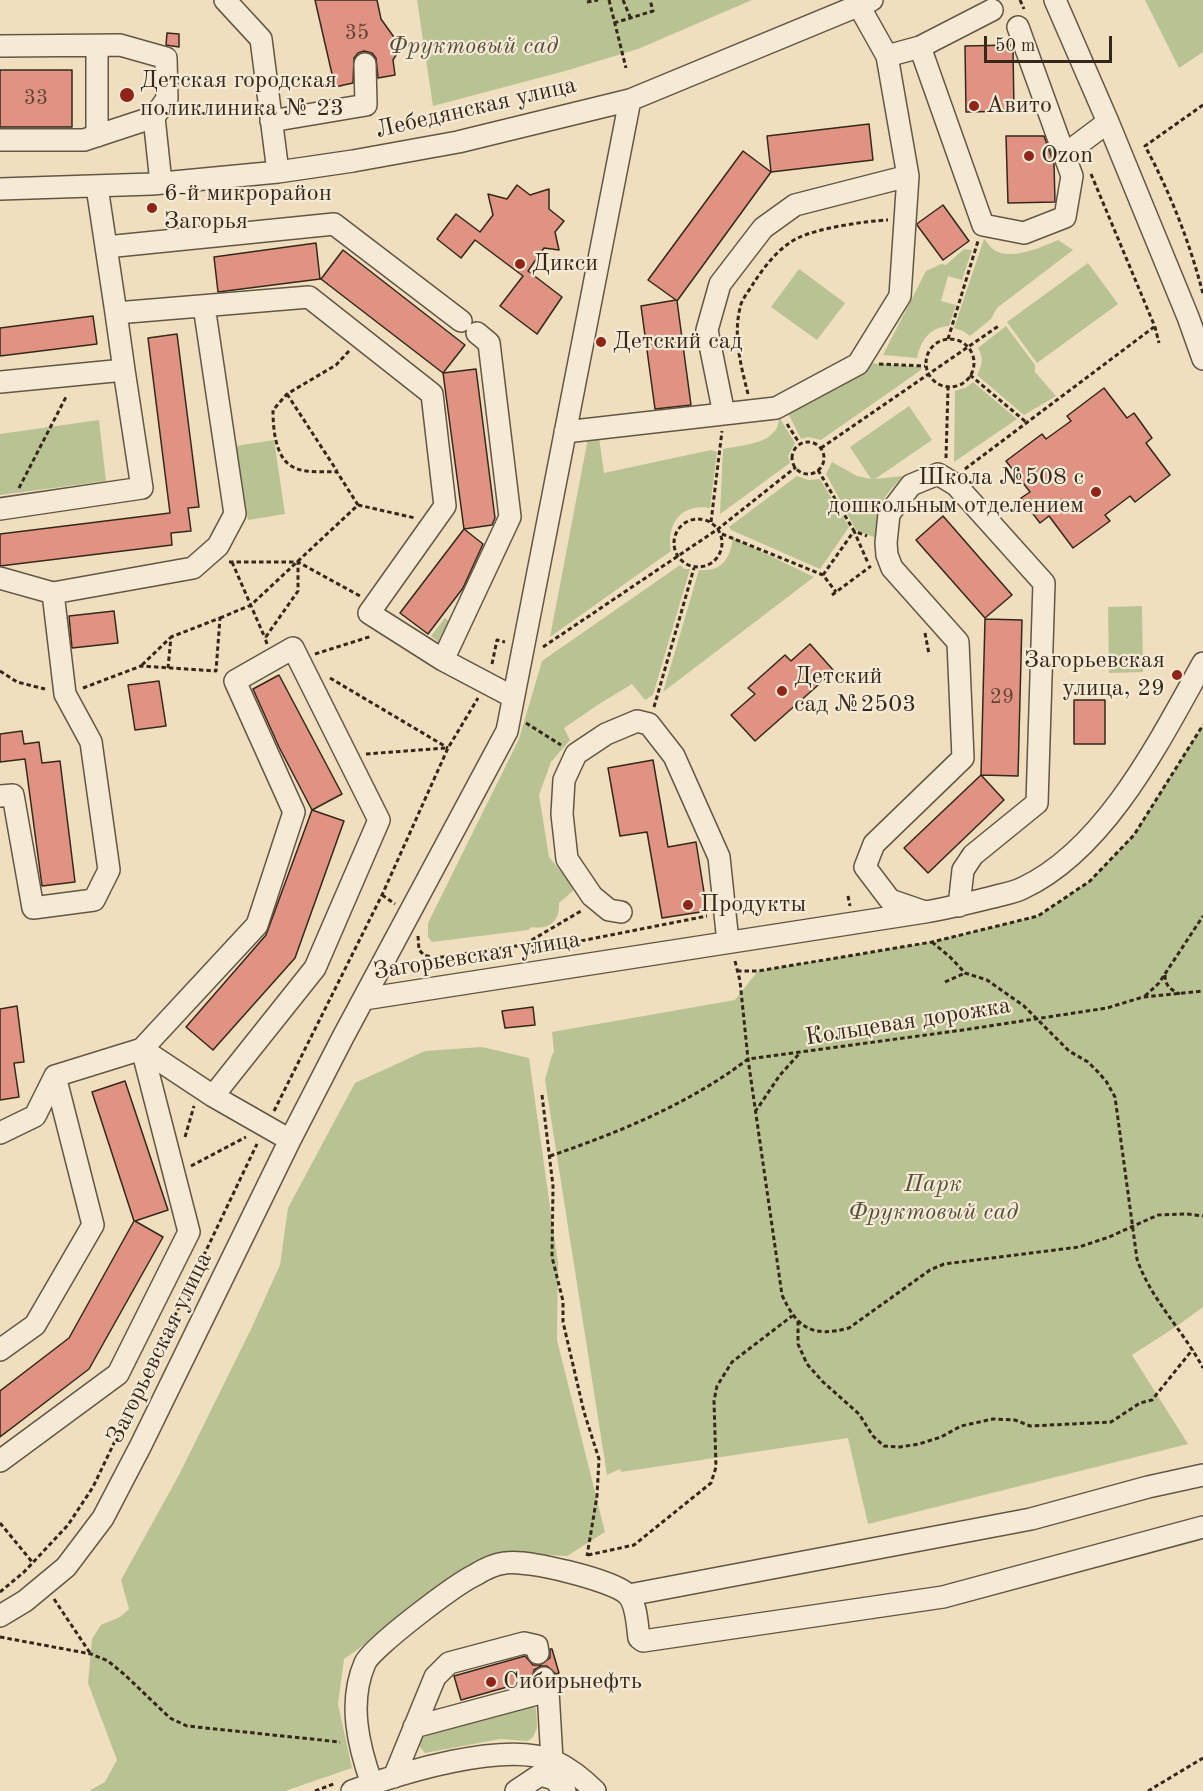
<!DOCTYPE html>
<meta charset="utf-8">
<style>
body{margin:0}
#map{position:relative;width:1203px;height:1791px;overflow:hidden;background:#efdfbf;font-family:"Old Standard TT",serif}
canvas{display:block}
.scale{position:absolute;left:984px;top:36px;width:128px;height:27px;box-sizing:border-box;border:3px solid #35281b;border-top:0;padding-left:8px;font-size:18px;line-height:21px;white-space:nowrap;color:#35281b;-webkit-text-stroke:4px #f5ead5;paint-order:stroke}
</style>
<div id="map">
<canvas width="1203" height="1791"></canvas>
<div class="scale">50 m</div>
</div>
<script>
const c = document.querySelector('canvas').getContext('2d');
c.lineJoin = 'round';
function paint(path, color) {
  c.fillStyle = color;
  c.fill(path, 'evenodd');
}
function trace(path, color, width, dash) {
  c.strokeStyle = color;
  c.lineWidth = width;
  c.lineCap = dash ? 'butt' : 'round';
  c.setLineDash(dash || []);
  c.stroke(path);
}
function write(font, color, halo, rows, align = 'center') {
  c.font = font + ' "Old Standard TT",serif';
  c.lineWidth = 4.5;
  c.setLineDash([]);
  c.textBaseline = 'middle';
  c.strokeStyle = halo;
  c.fillStyle = color;
  for (const [text, x, y, turn = 0] of rows) {
    c.save();
    c.translate(x, y);
    c.rotate((+turn || 0) * Math.PI / 180);
    c.textAlign = isNaN(turn) ? turn : align;
    if (halo) c.strokeText(text, 0, 0);
    c.fillText(text, 0, 0);
    c.restore();
  }
}
const green = new Path2D(`
 M417,0H752L638,49L565,71L433,106Z
 M1145,0H1203V52L1179,68Z
 M984,239C987,242 990,247 994,250C1011,261 1042,247 1058,240L1073,250L997,308L991,319L970,336L963,331L954,328Z
 M964,249L972,250L962,280L948,276L941,301L956,305L949,326C930,327 921,340 917,358L883,355L926,271L941,264L946,265Z
 M1088,263L1118,304L1037,363L1007,322Z
 M799,269L845,303L817,340L771,307Z
 M1006,326L1035,365V372L1056,396L1024,415L977,375C982,365 984,359 978,348Z
 M857,362L921,367V370L821,440L808,437L801,439L788,413Z
 M973,382L1017,419L954,462L955,391L967,387Z
 M909,406L932,440L875,479L903,476C880,501 878,504 876,538L856,530L826,474L832,462L857,476L871,479L850,447Z
 M779,417L795,443L788,456L790,463L720,514L723,449C742,445 780,444 779,417Z
 M99,420L106,481L0,495V434Z
 M599,437L604,473L711,450L717,452L710,508C682,503 666,523 671,551L550,637L588,438Z
 M274,440L285,514L248,520L236,446Z
 M797,476L808,480L820,479L849,527L820,569L731,530L729,527Z
 M733,538L814,577L663,692L699,570C722,572 730,559 733,538Z
 M680,565L684,569H690L653,695L645,700L632,684L599,704L564,728L570,740L551,762L539,795L549,857L575,889L559,903C560,921 549,930 532,927L528,930L432,942L428,937V923L519,739L542,661Z
 M1142,606L1143,672L1109,673L1108,607Z
 M445,618L458,628L444,646L431,636Z
 M1203,725V1307L1177,1326L1132,1355L1188,1444L868,1524L848,1438L621,1472L620,1469L607,1475L545,1080L552,1055L554,1052L552,1032L735,1000L758,971L932,942L1038,916L1090,881L1134,835Z
 M482,1047L529,1058L558,1263L557,1340L605,1532L567,1556L513,1553L476,1565L344,1659L338,1704L352,1768L285,1791H89L105,1782L117,1760L88,1683L92,1639L101,1625L120,1617L129,1609L121,1580L180,1473L252,1327L280,1265L288,1208L355,1083L425,1051Z
 M529,1705L534,1706L536,1709L537,1728L533,1737L528,1741L500,1739L425,1753L418,1745L420,1738Z`);
const building = new Path2D(`
 M315,0H377L381,19L401,47L393,60L395,75L378,78L376,58L372,53L364,51L358,53L354,58L353,83L335,87Z
 M167,33L179,34V47L166,45Z
 M1011,45L1013,50L1014,111L966,112L965,46Z
 M0,70H72V127H0Z
 M869,124L873,160L771,172L677,301L691,405L655,409L641,306L676,300L648,280L743,151L771,172L767,136Z
 M1006,136H1044L1054,164L1055,202L1008,203Z
 M517,185L530,195L549,189V209L564,221L555,232L559,250L544,248L528,271L562,297L537,334L500,306L523,276L475,240L461,258L437,239L456,214L480,232L493,215L488,194L507,199Z
 M943,205L969,241L943,260L917,225L918,223Z
 M316,243L320,279L218,292L214,257Z
 M343,250L465,345L443,373L321,279Z
 M93,316L97,344L0,356V328Z
 M177,334L199,507L188,508L191,531L171,533L172,545L0,566V534L170,513L148,338Z
 M476,369L495,518L492,525L464,529L443,373Z
 M1104,388L1127,418L1134,413L1152,438L1146,443L1170,475L1135,502L1130,496L1105,515L1110,521L1073,548L1049,516L1040,523L1021,498L1030,492L1006,461L1042,434L1046,439L1071,421L1067,416Z
 M943,516L1012,595L985,618L916,540Z
 M464,529L483,544L463,588L428,634L400,613Z
 M114,611L118,643L72,648L69,616Z
 M985,619L1022,620L1018,776L981,775Z
 M810,644L834,671L755,741L731,715L755,694L748,688L785,655L791,661Z
 M279,675L342,794L312,810L279,747L253,689Z
 M159,681L166,726L135,730L128,685Z
 M1074,700H1105V744H1074Z
 M22,731L24,744L39,742L42,763L60,761L75,882L42,886L25,759L0,762V734Z
 M653,760L668,847L696,842L707,911L662,918L647,832L620,836L608,768Z
 M981,775L1004,800L928,873L904,848Z
 M312,810L344,821L295,958L213,1050L186,1027L266,935Z
 M17,1006L24,1062L14,1063L19,1097L0,1100V1009Z
 M533,1007L535,1025L505,1028L502,1011Z
 M125,1081L168,1210L135,1221L163,1237L89,1369L0,1437V1391L69,1338L134,1221L92,1092Z
 M550,1649H552L559,1673L556,1674L547,1666H541L534,1670L532,1680L461,1700L454,1676L525,1656L533,1665H540L550,1658Z`);
const path = new Path2D(`
 M609,0L626,68
 M623,0L631,19
 M1020,0L1024,9
 M587,2L598,0
 M614,23L653,11L650,0
 M1203,105L1145,146C1170,192 1190,243 1203,294
 M1091,174L1155,327L1159,343
 M948,339L978,241
 M926 363a24 24 0 1 1 48 0a24 24 0 1 1-48 0Z
 M349,351L336,365L287,394L273,410C273,428 275,458 293,467C306,474 323,471 337,472L358,505
 M879,364L925,366
 M970,375L1026,422
 M287,394L337,471
 M748,394C741,366 733,337 740,308C741,300 749,291 753,284C764,267 779,247 798,238C818,228 865,221 888,220
 M787,424L800,444
 M792 458a16 16 0 1 1 32 0a16 16 0 1 1-32 0Z
 M821,448L1000,325
 M946,458L948,388
 M965,469L1154,327
 M818,470L854,531L867,536
 M19,488L67,395
 M674 543a24 24 0 1 1 48 0a24 24 0 1 1-48 0Z
 M711,522L722,431
 M722,534L823,575L836,592
 M229,562H298L360,596
 M232,562L265,638
 M823,575L854,531L868,563
 M832,595L871,566
 M220,618L251,605L358,505L415,518
 M925,633L929,654
 M267,644L265,638L298,591V562
 M543,647L718,529L796,467
 M315,654L372,636
 M492,664L497,640L505,642
 M142,665L170,638
 M0,671L17,682L45,689
 M330,678L448,748
 M83,688L141,666L216,671L220,618L171,637L168,668
 M654,707L694,568
 M526,723L561,745
 M366,754L446,748
 M382,895L395,904
 M848,896L850,906
 M418,936L419,950L424,955L435,958L523,945L555,946L707,916
 M932,942L950,957L965,973L987,980L1024,1006L1069,1051L1088,1062L1097,1071L1106,1081L1115,1097L1137,1259C1151,1300 1183,1330 1203,1368
 M525,944L581,911
 M735,961L740,981L748,1059L782,1295C797,1328 812,1338 849,1328L930,1270L944,1264L1079,1247L1109,1237L1158,1215L1187,1214L1203,1216
 M737,971H758L932,942L1038,916L1090,881L1134,835L1203,725
 M1165,975C1165,986 1171,990 1180,994
 M945,982L965,973
 M1145,996L1159,983L1203,916
 M542,1095L553,1186L552,1257L563,1301V1322L584,1412L599,1459L597,1496L587,1556
 M274,1111L382,895L448,748L478,698
 M755,1112L780,1075L799,1054
 M185,1137L194,1106
 M550,1156C620,1132 689,1104 748,1059L963,1030L1107,1008L1143,997L1203,991
 M191,1166L246,1137
 M798,1321V1344L807,1364L823,1382L859,1414L873,1436L884,1446L900,1447L919,1444L941,1437L961,1426L993,1419L1015,1420L1030,1426L1111,1422L1140,1403L1152,1400L1193,1349
 M0,1523L33,1563
 M588,1555L634,1545L711,1483L716,1467L714,1401L717,1386L732,1362L792,1316
 M0,1592L24,1572L68,1525L93,1487L257,1144
 M54,1599L90,1653
 M0,1637L91,1654L108,1661L125,1675L170,1718L187,1726L340,1742
 M315,1791L336,1783
 M1148,1791L1203,1758`);
const minor = new Path2D(`
 M225,0L261,39L278,172
 M1055,0L1108,122L1188,317L1203,359
 M0,46L120,45L166,58L167,99L154,117L84,140H0
 M97,46V136
 M920,47L992,10
 M887,56L920,47L983,225L1024,233L1065,217L1072,176L1018,27
 M154,117L161,183
 M271,121L366,105L365,64
 M1064,155L1108,122
 M97,187L116,313L309,297L432,394L445,506L369,613L443,660L513,697
 M0,189L152,184L278,172L353,161L458,142L630,100L872,0
 M106,247L334,224L461,321
 M0,382L124,370L116,313
 M724,414L707,330L720,284L763,228L795,205L908,176
 M565,432L776,408L858,364L900,296L908,176L887,56L859,6
 M0,509L142,488L124,370
 M0,578L53,593L65,694L91,742L109,870L94,900L33,908L13,795L0,796
 M53,593L193,568L218,546L235,514L204,306
 M443,660L510,517L489,343L477,333
 M621,912L609,910L592,896L567,859L562,814L564,780L576,754L606,734L637,721L649,724L674,756L719,857L728,942
 M925,912L890,900L865,867L874,844L963,758L958,642L892,568L887,555L886,543L889,514L911,485L938,474L956,485L1044,583L1037,803L973,855L963,870L959,906
 M364,999L925,912C950,908 973,902 997,896C1005,894 1015,892 1023,888C1106,849 1160,740 1203,663
 M0,1133L35,1116L55,1076L142,1049L213,1096L290,1140
 M0,1350L35,1325L93,1225L55,1076
 M0,1461L118,1374L189,1232L142,1049L257,925L294,812L235,681L293,648L379,820L315,968L213,1096
 M629,1595L1031,1519L1148,1487L1203,1475
 M0,1616L25,1601L66,1567L103,1518L141,1445L290,1140L343,1037L507,731L630,100
 M544,1678L548,1691L552,1760
 M414,1727L548,1691
 M394,1777L435,1677L449,1663L524,1643L537,1646L538,1653
 M372,1784C358,1745 348,1702 365,1663C372,1647 456,1584 475,1575C483,1570 496,1564 505,1563C526,1559 612,1580 627,1594C637,1603 637,1625 639,1638L643,1641L943,1597L1203,1527
 M352,1791C400,1773 505,1740 554,1761C569,1768 583,1779 595,1791
 M516,1791L540,1775L554,1779L565,1791`);
const markers = [
 [127,95,8,"#8f2418"],
 [974,106,6,"#8f2418"],
 [1029,156,6,"#8f2418"],
 [152,208,6,"#8f2418"],
 [520,264,6,"#8f2418"],
 [601,342,6,"#8f2418"],
 [1096,492,6,"#8f2418"],
 [1177,675,6,"#8f2418"],
 [782,691,6,"#8f2418"],
 [688,905,6,"#8f2418"],
 [491,1682,6,"#8f2418"]
];
const numberNames = [
 ["35",357,33],
 ["33",36,98],
 ["29",1002,697]
];
const parkNames = [
 ["Фруктовый сад",473,47],
 ["Парк",933,1185],
 ["Фруктовый сад",933,1213]
];
const poiNames = [
 ["Детская городская",140,81],
 ["поликлиника № 23",140,109],
 ["Авито",986,106],
 ["Ozon",1041,156],
 ["6-й микрорайон",164,194],
 ["Загорья",164,222],
 ["Дикси",532,264],
 ["Детский сад",613,342],
 ["Школа №508 с",1084,478,"right"],
 ["дошкольным отделением",1084,506,"right"],
 ["Загорьевская",1165,661,"right"],
 ["улица, 29",1165,689,"right"],
 ["Детский",794,677],
 ["сад №2503",794,705],
 ["Продукты",700,905],
 ["Сибирьнефть",503,1682]
];
const streetNames = [
 ["Лебедянская улица",476,108,-13],
 ["Загорьевская улица",477,956,-9],
 ["Кольцевая дорожка",908,1022,-9],
 ["Загорьевская улица",160,1348,-64]
];
paint(green, '#b9c292');
paint(building, '#e09382');
trace(building, '#35281b', 1.5);
trace(minor, '#645644', 24);
trace(path, '#35281b', 3, [4.5, 3]);
trace(minor, '#f5ead5', 21);
for (const [x, y, r, color] of markers) {
  const dot = new Path2D();
  dot.arc(x, y, r, 0, 2 * Math.PI);
  c.fillStyle = color;
  c.fill(dot);
  trace(dot, '#f5ead5', 2);
}
write('21px', '#604335', null, numberNames);
write('italic 24px', '#564e39', '#f5ead5', parkNames);
write('24px', '#35281b', '#f5ead5', poiNames, 'left');
write('24px', '#35281b', '#f5ead5', streetNames);
</script>
